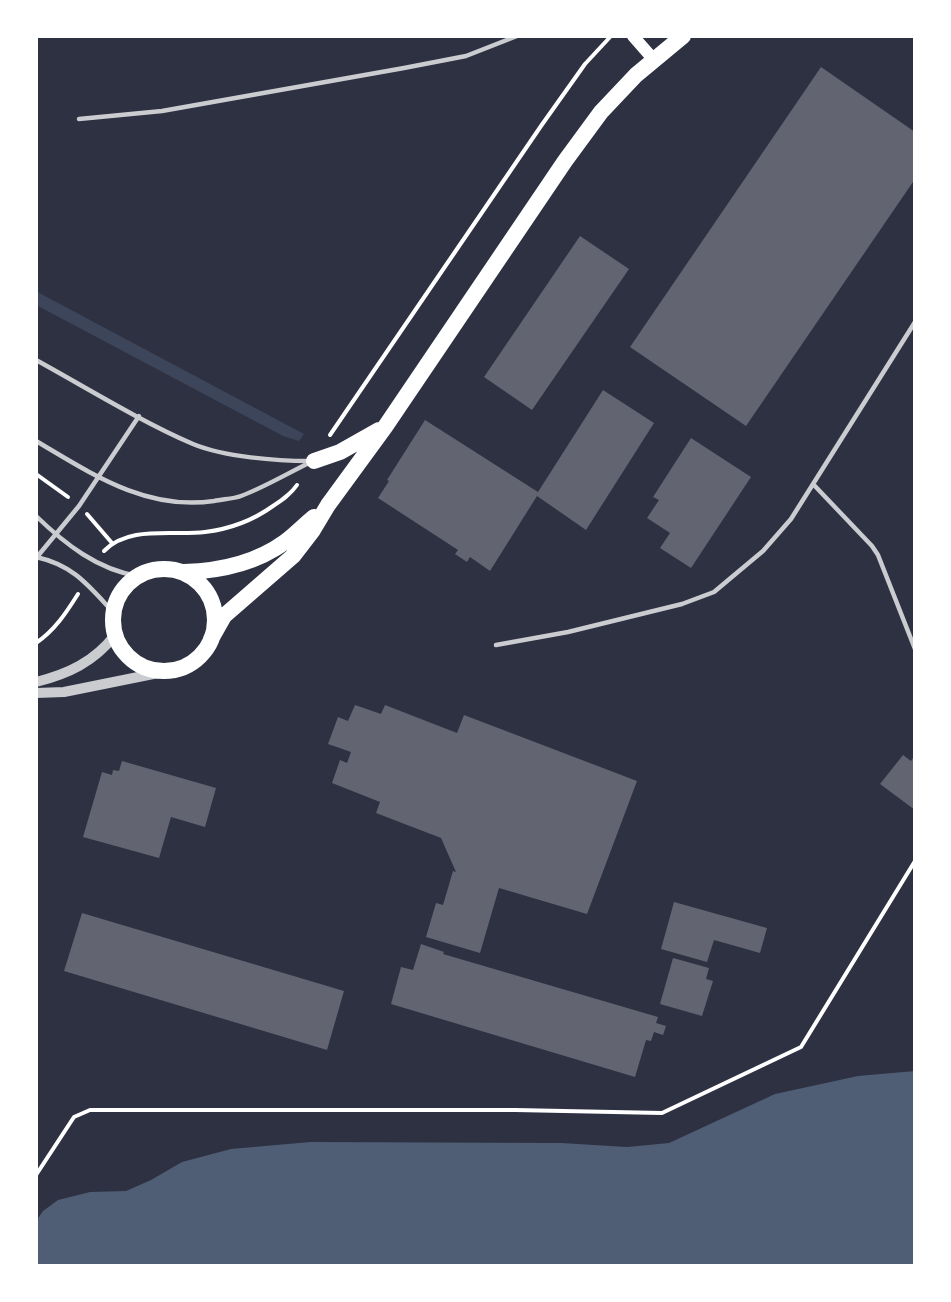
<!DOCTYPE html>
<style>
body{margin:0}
#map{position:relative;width:951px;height:1302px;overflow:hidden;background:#2d3142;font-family:Poppins,sans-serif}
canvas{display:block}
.frame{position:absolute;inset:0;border:38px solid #fff;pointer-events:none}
</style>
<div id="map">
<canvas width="951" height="1302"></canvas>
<div class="frame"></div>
</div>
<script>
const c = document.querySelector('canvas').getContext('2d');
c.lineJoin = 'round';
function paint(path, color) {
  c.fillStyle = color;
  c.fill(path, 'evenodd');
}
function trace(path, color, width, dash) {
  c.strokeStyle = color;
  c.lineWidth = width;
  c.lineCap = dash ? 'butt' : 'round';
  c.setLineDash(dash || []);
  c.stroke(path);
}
const green = new Path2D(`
 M36,291L45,296L304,434L299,441L283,436L36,305Z`);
const water = new Path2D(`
 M915,1071V1266H36V1221L43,1211L58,1200L90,1192L126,1191L151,1180L182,1162L231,1149L310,1142L561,1143L627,1147L669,1143L775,1094L858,1076Z`);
const building = new Path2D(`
 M821,67L915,132V179L746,426L630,347Z
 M580,236L629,269L532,410L484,377Z
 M603,390L654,423L586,530L537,496L490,571L470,557L467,562L455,554L458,550L378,498L389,481L387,480L425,420L538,492Z
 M691,438L751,477L691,568L660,548L670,533L647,518L659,500L653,497Z
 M355,705L381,714L385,705L457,733L464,715L637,781L587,914L499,888L480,953L426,937L436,903L443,905L453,871L456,872L441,838L376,813L380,802L332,783L340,760L347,763L351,752L328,744L338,717L348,721Z
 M903,755L911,761L915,755V810L880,784Z
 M122,761L216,788L205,827L171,817L159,858L83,837L102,772L112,775L113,770L119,771Z
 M674,902L767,928L760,953L714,940L707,962L661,949Z
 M82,913L344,991L327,1050L64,971Z
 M421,944L444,952L443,954L658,1017L656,1023L666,1026L663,1035L654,1032L651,1041L646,1040L635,1077L391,1004L401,967L413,970Z
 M673,958L709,968L706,979L713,981L702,1016L660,1004Z`);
const path = new Path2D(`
 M330,435L541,126L585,64L611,36
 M36,474L68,497
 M87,514L112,543
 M104,551C129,525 172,536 205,532C230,529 252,521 273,506C282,500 291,494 297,485
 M36,643C55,630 66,613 78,594
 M36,1175L74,1117L90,1110H515L662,1113L801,1047L915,861`);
const service = new Path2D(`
 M79,119L162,111L404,68L466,56L517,36
 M36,360C87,388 140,421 193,444C224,457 277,461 310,461
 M36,441C92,474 146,511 214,501C223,499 233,499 241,496C265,487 288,473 311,462
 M813,484L872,546L878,555L915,649
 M36,516C65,544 98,570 138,576
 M36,557C73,565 88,585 113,612
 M37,557L79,506L139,416
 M496,645L568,632L682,604L714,592L763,551L791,519L915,322`);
const tertiary = new Path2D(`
 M36,682C68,674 94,662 115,635
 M36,693L64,692L173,670`);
const secondary = new Path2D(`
 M633,36L654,60`);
const trunk = new Path2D(`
 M314,461L340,452L379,430
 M113 620a51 51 0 1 1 102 0a51 51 0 1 1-102 0Z
 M184,572C220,571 256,563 285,542C295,535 304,525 314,517
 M211,639L224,616L293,556L313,530L328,505L385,427L565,161L601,112L636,75L683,36`);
paint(green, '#3c4559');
paint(water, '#4f5d75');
paint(building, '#626471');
trace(path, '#fff', 4);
trace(service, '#caccd0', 4.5);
trace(tertiary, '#caccd0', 10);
trace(secondary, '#fff', 12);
trace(trunk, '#fff', 16);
</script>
